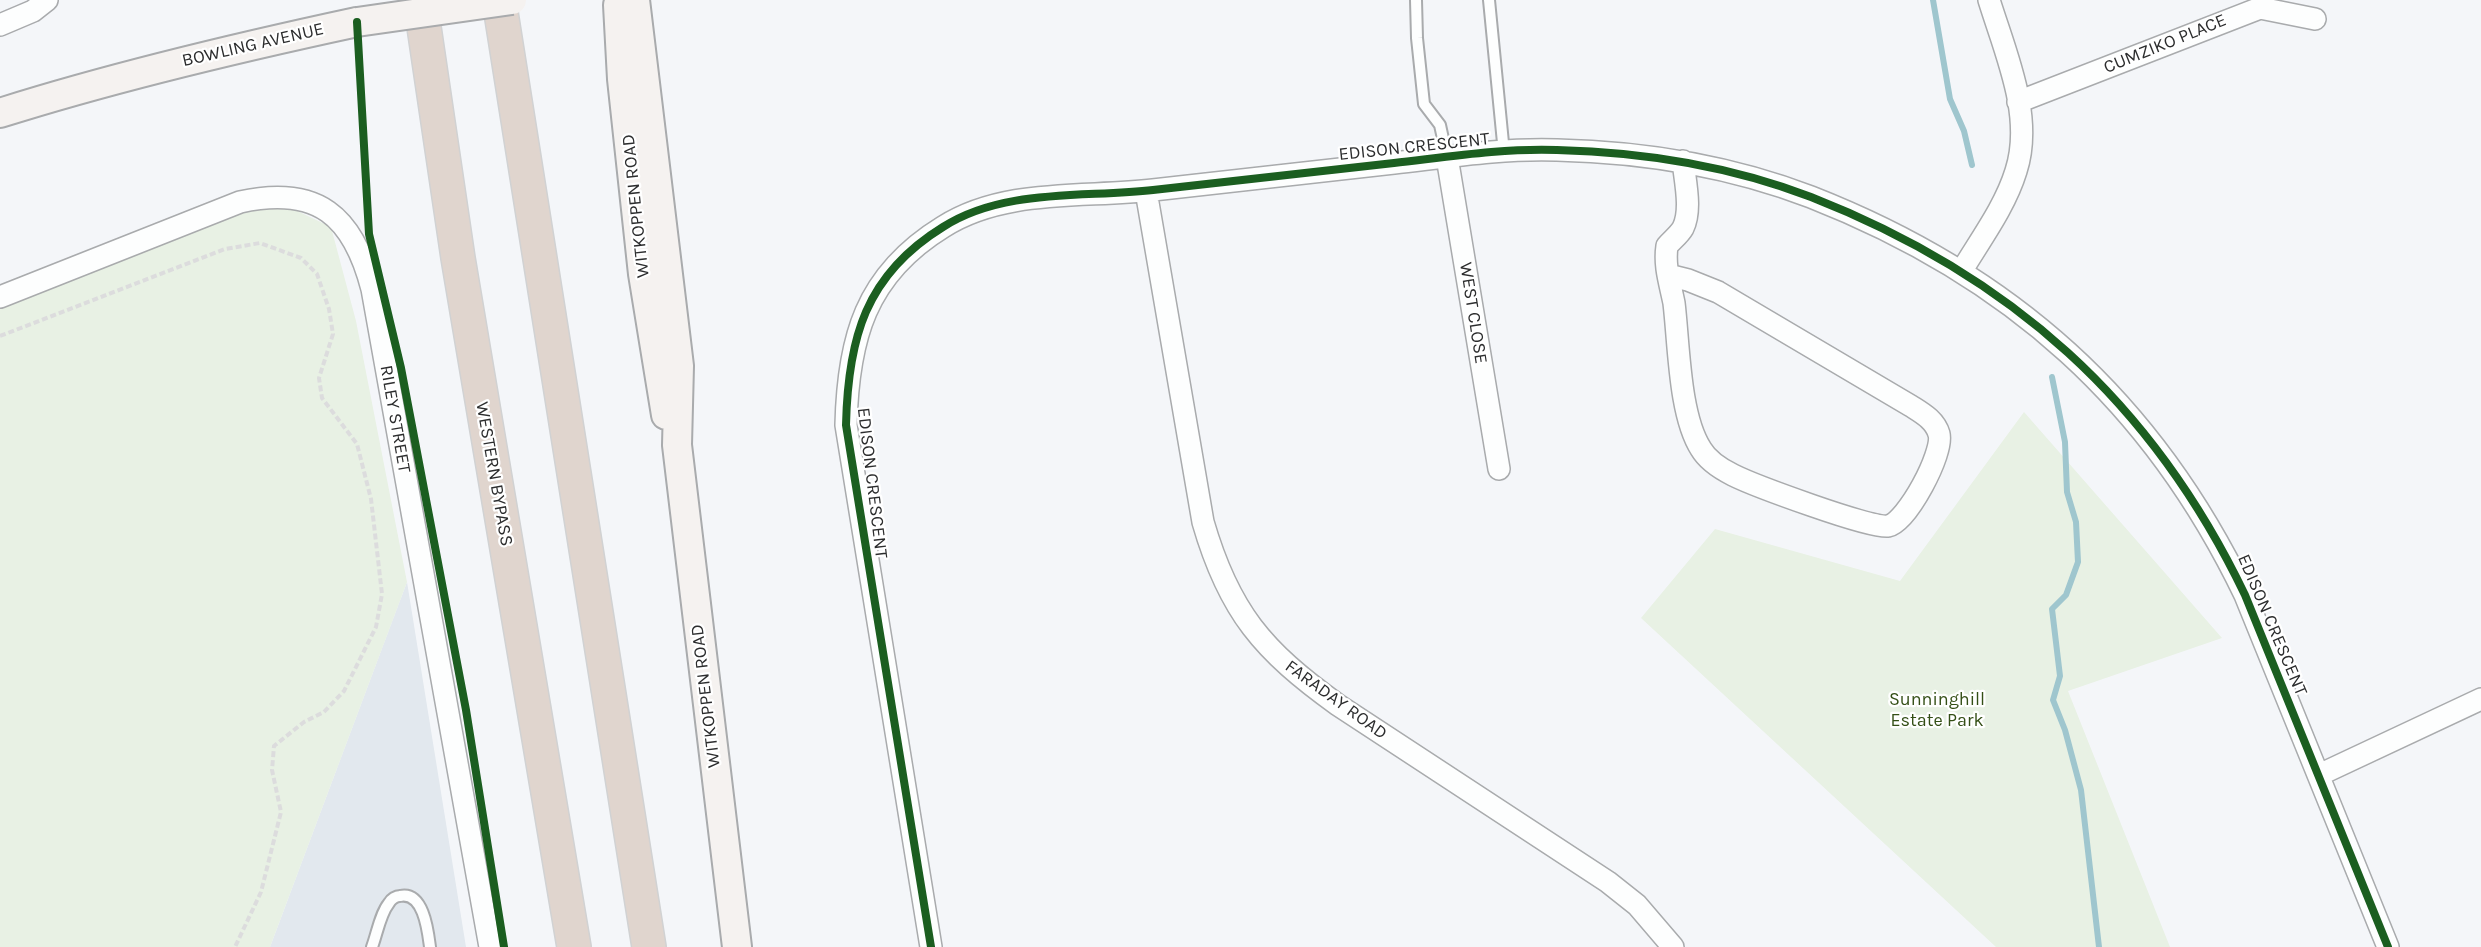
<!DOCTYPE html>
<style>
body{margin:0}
canvas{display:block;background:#f4f6f9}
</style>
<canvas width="2481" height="947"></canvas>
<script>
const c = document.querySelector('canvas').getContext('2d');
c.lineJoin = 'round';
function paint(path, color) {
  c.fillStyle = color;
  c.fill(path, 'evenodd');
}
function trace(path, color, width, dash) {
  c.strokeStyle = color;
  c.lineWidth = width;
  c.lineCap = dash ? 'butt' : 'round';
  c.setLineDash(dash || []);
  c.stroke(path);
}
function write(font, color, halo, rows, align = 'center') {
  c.font = font + ' Karla,sans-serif';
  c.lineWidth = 4.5;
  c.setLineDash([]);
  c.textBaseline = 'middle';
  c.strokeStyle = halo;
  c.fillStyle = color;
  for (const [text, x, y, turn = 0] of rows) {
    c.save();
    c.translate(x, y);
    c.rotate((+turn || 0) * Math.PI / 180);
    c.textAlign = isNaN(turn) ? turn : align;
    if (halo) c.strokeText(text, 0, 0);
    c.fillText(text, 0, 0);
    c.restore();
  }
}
const built = new Path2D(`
 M407,582L466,947H270L378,659Z`);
const green = new Path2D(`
 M270,198L331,227L356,321L407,582L270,947H0V306Z
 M2024,412L2222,638L2068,691L2170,947H1996L1641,618L1715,529L1900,581Z`);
const stream = new Path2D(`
 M1933,0L1950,99L1964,131L1972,165
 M2052,377L2065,442L2067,492L2076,522L2078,562L2066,595L2052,609L2060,676L2053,700L2065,730L2081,790L2099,947`);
const path = new Path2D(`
 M0,336L225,249L260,243L301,258L317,274L329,309L333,334L319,378L322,398L357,444L371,499L382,594L376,627L344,691L324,712L304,722L274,746L272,770L281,812L261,892L235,947`);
const lane = new Path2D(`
 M1416,0L1417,38L1424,104L1440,125L1447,157
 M1489,0L1504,153
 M372,947C377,934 380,914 389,903C391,899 396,896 400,896C424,891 428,932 430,947`);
const street = new Path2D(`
 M0,25L33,11L47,0
 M2018,102L2260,8L2315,19
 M1447,157L1499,469
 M1146,191L1203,522C1229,612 1263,651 1338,705L1608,882L1637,905L1673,947
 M1961,272C1980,240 2005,207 2016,171C2034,116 2005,52 1989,0
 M1668,275L1688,280L1718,292L1911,406C1922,413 1935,420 1939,434C1944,453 1907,522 1888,526C1871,529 1753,485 1733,475C1721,469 1708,461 1701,449C1679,415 1679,344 1674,303C1670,283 1664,266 1667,246C1672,240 1679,235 1683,228C1692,210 1685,181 1683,161
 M0,297L240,202C318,185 353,216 372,289L490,947
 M2319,775L2481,699
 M931,947L846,425C848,339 865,275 943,227C1004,188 1084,198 1153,190C1233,181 1313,172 1394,163C1447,157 1503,148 1557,150C1643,152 1730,166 1811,197C2010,275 2152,401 2245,595L2388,947`);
const secondary = new Path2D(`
 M635,0L679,366L677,445L737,947
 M618,5L622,79L643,274L666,415
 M0,113C117,76 236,48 357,22`);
const highway = new Path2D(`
 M420,0L458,258L574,947
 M499,0L649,947`);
const secondaryBridge = new Path2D(`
 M357,22L512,0`);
const cycleway = new Path2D(`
 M357,22L369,234L401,368L466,710L504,947
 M931,947L846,425C848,339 865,275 943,227C1004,188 1084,198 1153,190C1233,181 1313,172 1394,163C1447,157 1503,148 1557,150C1643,152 1730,166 1811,197C2010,275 2152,401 2245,595L2388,947`);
const streetNames = [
 ["CUMZIKO PLACE",2165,44,-22],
 ["BOWLING AVENUE",253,45,-13],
 ["EDISON CRESCENT",1414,147,-6],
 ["WITKOPPEN ROAD",636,206,-96],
 ["WEST CLOSE",1473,313,81],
 ["RILEY STREET",395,419,80],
 ["WESTERN BYPASS",494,474,80],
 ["EDISON CRESCENT",872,483,83],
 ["EDISON CRESCENT",2272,625,67],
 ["WITKOPPEN ROAD",706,696,-97],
 ["FARADAY ROAD",1336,700,36]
];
const parkNames = [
 ["Sunninghill",1937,700],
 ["Estate Park",1937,721]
];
paint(built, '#e2e8ee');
paint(green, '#e8f1e4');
trace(stream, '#9fc6ce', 6);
trace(lane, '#a9abad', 14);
trace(street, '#a9abad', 24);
trace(secondary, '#a9abad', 32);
trace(highway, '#d1d2d3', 36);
trace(path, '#dcdcdd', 4, [6, 3]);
trace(lane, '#fdfefe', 10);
trace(street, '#fdfefe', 21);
trace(secondary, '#f5f2f0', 28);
trace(highway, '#e0d5ce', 33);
trace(secondaryBridge, '#a9abad', 32, []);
trace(secondaryBridge, '#f5f2f0', 28);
trace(cycleway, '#1b5e20', 8);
write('18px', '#2c2d2e', '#fff', streetNames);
write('18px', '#344f16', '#fff', parkNames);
</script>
